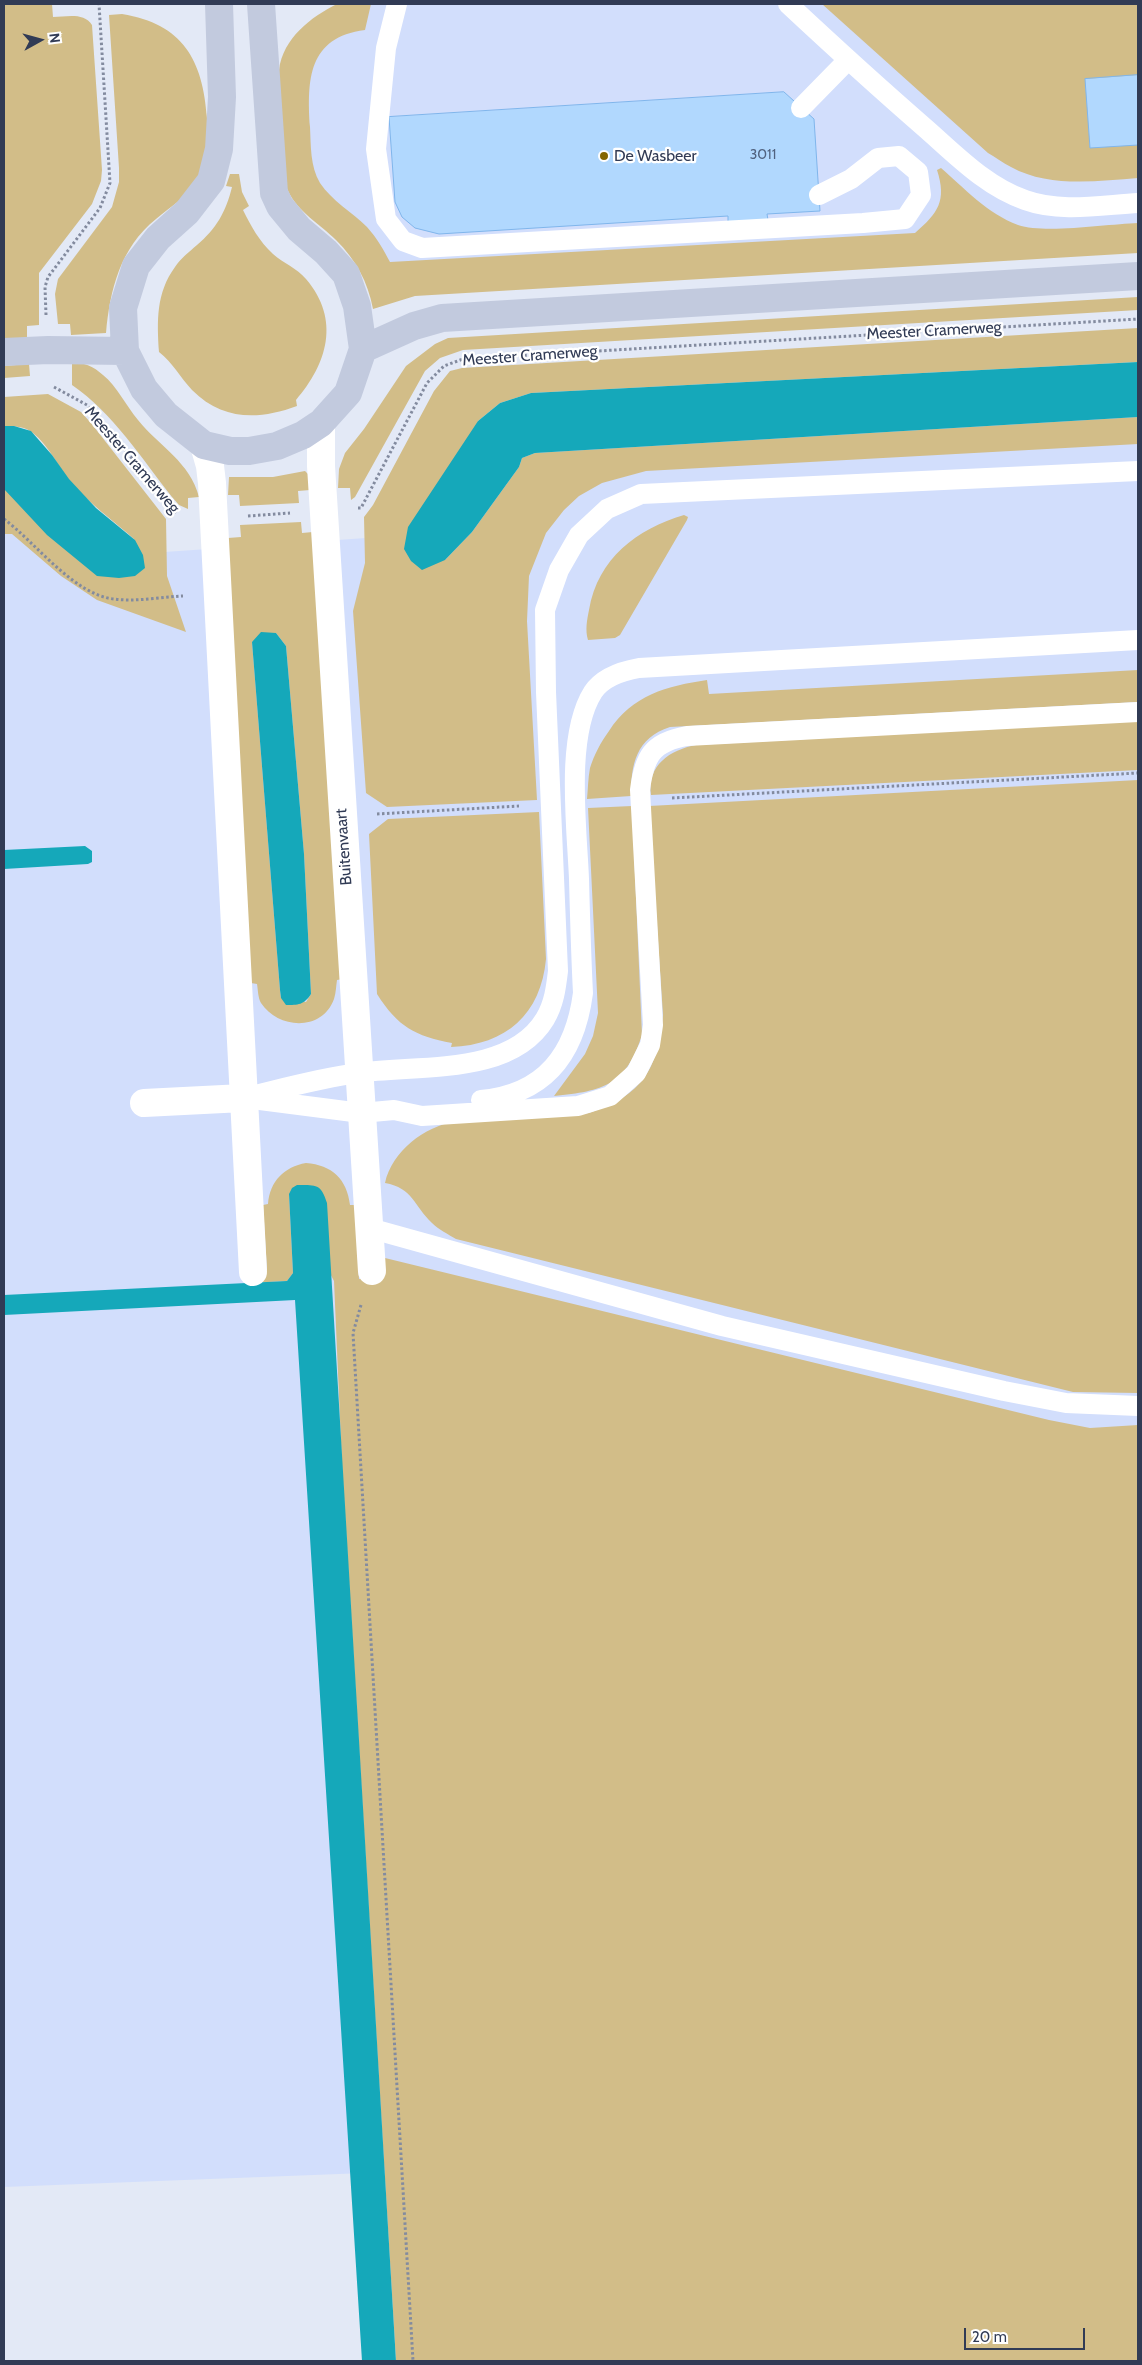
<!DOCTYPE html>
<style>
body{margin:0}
#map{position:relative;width:1142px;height:2365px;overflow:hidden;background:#e3e9f6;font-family:Cabin,sans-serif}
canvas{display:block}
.frame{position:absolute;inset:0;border:5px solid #313b55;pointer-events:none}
.north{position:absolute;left:15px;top:15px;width:50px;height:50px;-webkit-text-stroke:4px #fff;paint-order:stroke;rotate:83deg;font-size:14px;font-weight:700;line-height:20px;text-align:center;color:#313b55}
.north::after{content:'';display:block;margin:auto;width:18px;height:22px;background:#313b55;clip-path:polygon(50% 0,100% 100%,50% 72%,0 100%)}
.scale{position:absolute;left:964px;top:2328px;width:121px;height:22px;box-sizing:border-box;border:2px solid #313b55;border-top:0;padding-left:6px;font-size:15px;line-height:18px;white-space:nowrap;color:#313b55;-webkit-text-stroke:4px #fff;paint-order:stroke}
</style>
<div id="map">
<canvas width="1142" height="2365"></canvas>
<div class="frame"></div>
<div class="north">N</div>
<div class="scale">20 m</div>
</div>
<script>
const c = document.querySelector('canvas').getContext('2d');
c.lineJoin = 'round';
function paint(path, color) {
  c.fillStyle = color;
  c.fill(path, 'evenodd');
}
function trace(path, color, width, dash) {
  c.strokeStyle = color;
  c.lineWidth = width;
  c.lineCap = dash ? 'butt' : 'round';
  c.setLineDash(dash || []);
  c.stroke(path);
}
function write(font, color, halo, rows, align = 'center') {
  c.font = font + ' Cabin,sans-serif';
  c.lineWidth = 4.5;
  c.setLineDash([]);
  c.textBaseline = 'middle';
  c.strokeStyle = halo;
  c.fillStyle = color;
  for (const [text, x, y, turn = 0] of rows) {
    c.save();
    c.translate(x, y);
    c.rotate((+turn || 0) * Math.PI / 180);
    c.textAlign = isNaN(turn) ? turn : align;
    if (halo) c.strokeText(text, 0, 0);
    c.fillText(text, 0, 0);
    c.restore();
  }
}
const built = new Path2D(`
 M354,4H1138V238L387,284L301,187L305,43Z
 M1138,387V2143L4,2187V455L107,556L438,533L538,421Z`);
const green = new Path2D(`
 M4,4H52L53,17C66,17 84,12 92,25L102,170L101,181L92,204L39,273V325L27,326V338L4,339Z
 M337,4H371L365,30C308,37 307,80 310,127C311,146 310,166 320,183C332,201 352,212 367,227C377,238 383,249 390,262L915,233C938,213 947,201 937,170L941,168C964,188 988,214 1018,225C1045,234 1108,224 1138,223V253L415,296L373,309C368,282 356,260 336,240C320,224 298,212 288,191C279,172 281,151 280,131C280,111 276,89 279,70C283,38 311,17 337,4Z
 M822,4H1138V178C1097,181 1049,188 1011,167C1003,163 995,157 988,153Z
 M122,14C183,24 203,60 207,118C209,138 209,158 200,177C191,194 170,207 156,219C120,248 110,290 106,333L71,335L70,324H58L55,294L58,279L112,207L119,182V168L109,15Z
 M230,174H239L242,192L249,206L243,210C251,226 259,241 273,254C283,263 297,268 306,279C341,320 327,364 296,400L297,406C259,420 223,421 192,390C180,377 173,363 159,352C157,321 156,293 175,267C181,258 189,252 197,245C216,229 226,212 232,187L226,186Z
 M1138,297V310L463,350L440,358L425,371L355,497L351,500L350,488H338L339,469L345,453L364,429L406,366L435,344L448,338Z
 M1138,328V362L531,393L500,403L478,421L445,560L472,532L519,467L522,458L535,453L1138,417V444L646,471L602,483L579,496L564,510L546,533L529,576L527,621L537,800L387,807L366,793L353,611L365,563L364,517L373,505L434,391L450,371L462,368Z
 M72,362C85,363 93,366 103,375C117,386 126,406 138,420C160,447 190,462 199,497L188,498V509L179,505L172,497C142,459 113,413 72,385Z
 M29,364L30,376L4,378V366Z
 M48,394L81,412L91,423L166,519L167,576L186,632L97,600L61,576L12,534H4V489L135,540C113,520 88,503 69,480C58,466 46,441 30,431C22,426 12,426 4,426V397Z
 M305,471L308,474L310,490L298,491L299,503L240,506L239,495H228L229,477H273Z
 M684,515L688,517L687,520L620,635L615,638L588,640C585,630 587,620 589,610C598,558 637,529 684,515Z
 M301,522L302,533L313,532L343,979L337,980C336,986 336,993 334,999C322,1032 278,1029 261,1003C258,998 258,990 257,984L251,983L228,538L241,537L240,525ZM276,633L286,646L304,854L311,994L306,1002L281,998L280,990L252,642Z
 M1138,670V702L670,727C636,738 631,764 631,796L587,799C588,789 588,778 590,768C594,755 601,742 609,731C632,695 667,686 707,680L709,694Z
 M1138,721V770L651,795C647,765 670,750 696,745Z
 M1138,780V1393L1073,1392L456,1239C448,1234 439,1230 432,1223C414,1206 413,1188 385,1183C392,1151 424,1127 456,1121C468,1119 481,1120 494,1119C526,1117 558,1116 589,1113C644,1094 657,1070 663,1015L649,806Z
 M632,806L642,1035C626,1085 604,1091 554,1096L585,1054L593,1036L598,1013L588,808Z
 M539,812L546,959C541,1014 506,1045 451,1047L452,1043C415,1036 398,1027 377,994L369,834L388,819Z
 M306,1163C332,1165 347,1179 350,1205H355L359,1279H381L385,1258L1049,1420L1090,1428L1138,1425V2361H396L342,1465L334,1281L289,1194L293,1273L287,1281L248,1283L246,1271L267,1270L263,1205L268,1204C270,1181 284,1167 306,1163Z`);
const water = new Path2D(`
 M1138,362V417L535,453L522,458L519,467L472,532L445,560L422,570L411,561L404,549L408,527L478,421L500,403L531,393Z
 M4,426H14L31,431L52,455L69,479L96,508L135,540L143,555L145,568L135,576L119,578L97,576L47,535L4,489Z
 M261,632L276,633L286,646L304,854L311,994C304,1005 298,1005 286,1005L281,998L280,990L252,642Z
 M85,846L92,851V862L88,864L4,869V850Z
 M297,1185C317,1185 321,1184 327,1203L396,2361H362L295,1300L4,1315V1295L287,1281L293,1273L289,1194L292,1188Z`);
const building = new Path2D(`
 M1138,75V145L1090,148L1085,79Z
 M784,92L814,119L820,211L767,214L768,220L728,222V216L439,234L415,228L402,217L395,202L389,117Z`);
const path = new Path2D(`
 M46,315L45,287L48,277L100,208L110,183L99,4
 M54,387L87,405L98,417L177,513
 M358,508H361L427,383L444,366L463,359L1138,319
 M248,516L290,513
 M4,519C35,542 74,595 114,599C136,602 161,597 183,596
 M672,798L1138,773
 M377,814L519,806
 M361,1305L353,1333L413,2361`);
const service = new Path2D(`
 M397,4L386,48L376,149L386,219L403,241L422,248L863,223L905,219L921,195L918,172L899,156L878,158L851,179L819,195
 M788,4C833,46 878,87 924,127C955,154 985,186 1025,200C1061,213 1101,205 1138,203
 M801,108L848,60
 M243,1098C281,1089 320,1078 358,1073C416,1064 510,1077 545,1019C554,1004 556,988 558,971L546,692L545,610L559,570L579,535L607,509L641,494L1138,471
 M260,1100L361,1113L394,1110L422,1116L578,1106L610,1096L636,1073L650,1045L653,1025L640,790C644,757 652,742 687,736L1138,712
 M481,1100C545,1094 575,1054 583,993C581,955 580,917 579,879C577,828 565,736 593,692C603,677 622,671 639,668L1138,640
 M369,1228L722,1326L1004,1391L1066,1403L1138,1406`);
const minor = new Path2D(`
 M321,423V466L372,1271
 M204,445L210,466L212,483L253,1272
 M144,1103L243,1098`);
const secondary = new Path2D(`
 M219,4L222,97L219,149L211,181L187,212L158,238L136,266L123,308L125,351L144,389L166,415L204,445L230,451H249L277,446L303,435L321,423L348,393L363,349L357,306L346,274L326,252L299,229L280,206L274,193L261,4
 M363,349L414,326L442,318L1138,276
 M4,352L48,350L125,351`);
const markers = [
 [604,156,5,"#846600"]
];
const numberNames = [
 ["3011",763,155]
];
const poiNames = [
 ["De Wasbeer",614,156]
];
const streetNames = [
 ["Meester Cramerweg",934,331,-3],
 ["Meester Cramerweg",530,356,-4],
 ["Meester Cramerweg",132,460,49],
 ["Buitenvaart",344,847,-94]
];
paint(built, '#d2defc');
paint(green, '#d2bd88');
paint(water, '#15a8ba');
paint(building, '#b1d8fe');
trace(building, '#80b6ec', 1);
trace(path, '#838b9f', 3, [2.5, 2.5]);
trace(service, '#fff', 20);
trace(minor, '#fff', 28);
trace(secondary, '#c2cade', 28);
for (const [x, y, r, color] of markers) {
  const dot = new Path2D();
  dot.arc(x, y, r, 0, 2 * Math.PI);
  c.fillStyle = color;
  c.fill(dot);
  trace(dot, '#fff', 2);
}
write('14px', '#51627f', null, numberNames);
write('16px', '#313b55', '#fff', poiNames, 'left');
write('16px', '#313b55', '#fff', streetNames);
</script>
